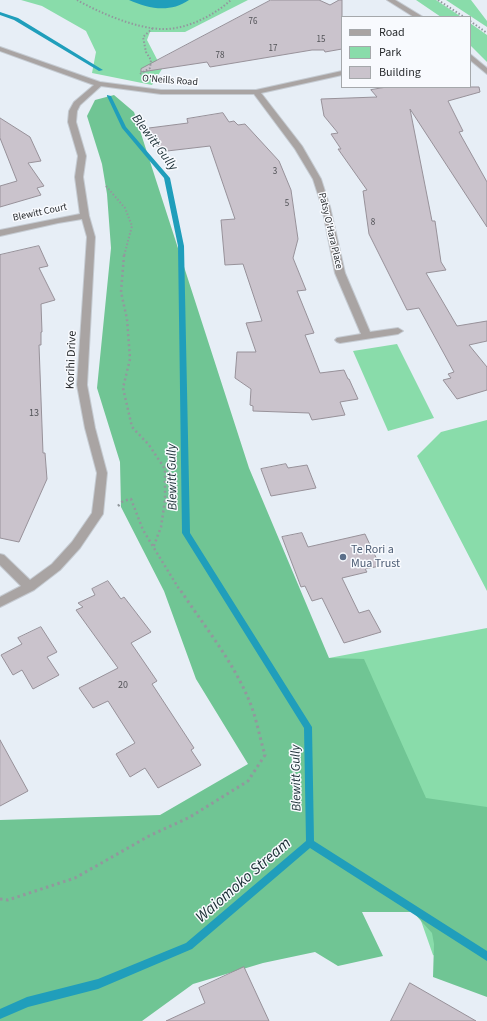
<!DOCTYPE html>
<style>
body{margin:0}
#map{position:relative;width:487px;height:1021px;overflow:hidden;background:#e7eef6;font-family:"Source Sans 3",sans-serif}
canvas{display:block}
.legend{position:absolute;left:341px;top:16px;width:130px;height:72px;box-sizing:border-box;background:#f8fafe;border:1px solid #a5a8ab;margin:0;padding:5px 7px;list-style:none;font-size:12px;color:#292c2f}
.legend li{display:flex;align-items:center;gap:8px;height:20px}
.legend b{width:20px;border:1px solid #a5a8ab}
</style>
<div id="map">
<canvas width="487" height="1021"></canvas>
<ul class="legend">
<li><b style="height:5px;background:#a9a4a3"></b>Road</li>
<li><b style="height:11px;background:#89dcaa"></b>Park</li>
<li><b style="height:11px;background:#cac3cc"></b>Building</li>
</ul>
</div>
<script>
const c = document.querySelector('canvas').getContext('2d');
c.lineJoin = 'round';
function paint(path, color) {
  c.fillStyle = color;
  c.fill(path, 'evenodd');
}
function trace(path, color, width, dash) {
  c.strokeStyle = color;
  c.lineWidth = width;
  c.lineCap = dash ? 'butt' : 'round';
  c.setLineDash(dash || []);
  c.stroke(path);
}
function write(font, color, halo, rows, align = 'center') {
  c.font = font + ' "Source Sans 3",sans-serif';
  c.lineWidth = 3;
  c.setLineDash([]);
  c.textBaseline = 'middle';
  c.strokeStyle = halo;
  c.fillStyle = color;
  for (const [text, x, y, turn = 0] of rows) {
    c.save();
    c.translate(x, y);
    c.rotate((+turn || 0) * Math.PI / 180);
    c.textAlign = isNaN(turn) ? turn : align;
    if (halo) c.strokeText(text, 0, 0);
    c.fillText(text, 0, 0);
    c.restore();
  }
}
const green = new Path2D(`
 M21,0H248L185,32H150L147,40L162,69L152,85L92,73L96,52L86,31L42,6Z
 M416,0H436L460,16L441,17Z
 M446,0H471L487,21V27Z
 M470,23L487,35V62L470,45Z
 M397,344L434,418L388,431L353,351Z
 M487,420V591L417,456L441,432Z
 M487,628V978L433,955L329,658Z`);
const forest = new Path2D(`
 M114,95L134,112L249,468L329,658L364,659L426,798L487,807V997L433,977L434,944L432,933L413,912H362L383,956L338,966L315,952L263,963L193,984L142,1021H0V820L160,815L248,764L196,679L164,591L121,507L120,462L97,388L111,248L107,194L102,164L87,116L95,100Z`);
const water = new Path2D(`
 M129,0H189C170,13 149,9 129,0Z`);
const stream = new Path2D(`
 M0,12L18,18L103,70L99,71L14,20L0,15Z
 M107,95L111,96L126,127L170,178L184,246L190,533L312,727L314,841L487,951V961L310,848L192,949L98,989L28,1007L0,1019V1009L27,997L98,979L186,943L306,841L304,728L182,533L178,246L164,178L122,128L107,96Z`);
const building = new Path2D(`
 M271,0H319L330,5L339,0H342V49L325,52L324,50H312L210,67L207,62L141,72V69Z
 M387,87H479L480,92L448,101L463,131L459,132L487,182V227L410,109L432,221H435L441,262L446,270L426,273L457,326L487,321V341L469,345L487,367V390L457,399L443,380L451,378L448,374L454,372L419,308L407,310L369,234L363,191L367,190L338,149H341L331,134L338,133L324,116L321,99L377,97L371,90Z
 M223,113L229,122L234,121L238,125L245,124L279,161L291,190L298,239L293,258L306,290L297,291L314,333L305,335L320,373L344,370L348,379H349L358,399L340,402L345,415L312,420L309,413L253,411V406L250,405L251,389L235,378L237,352H256L246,323L262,321L243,264L225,265L221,220L235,219L210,146L167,151L154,144L149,128L188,123L187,119Z
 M0,118L30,137L41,161L28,163L44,186L37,188L41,195L0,207V186L17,181L0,138Z
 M39,246L48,266L39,268L55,300L41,304L42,332H41V345H39L43,453H45L47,479L19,542L0,538V255Z
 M286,464L288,468L307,465L316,488L271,496L261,469Z
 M302,533L308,547L365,534L380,566L365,569L367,572L342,578L359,613L369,610L381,632L344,643L322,598L312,601L305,586L301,587L282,537Z
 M108,581L121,599L124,597L151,632L131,643L157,681L152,684L194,748L191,750L201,765L158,788L145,768L130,777L116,754L135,743L108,701L93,708L79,688L118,668L76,610L83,607L78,603L95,595L92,589Z
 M41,627L57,652L47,657L59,675L33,689L22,670L13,675L1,655L22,644L18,638Z
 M0,740L28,791L0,806Z
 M244,967L269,1021H166L205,1003L199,988Z
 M410,983L476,1021H391Z`);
const pathFar2 = new Path2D(`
 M77,0C100,13 135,28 161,29C186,30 213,16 231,0
 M438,0L464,17
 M470,21L487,33
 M140,74L150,68L151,60L146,52L143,37L153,28
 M106,186L125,208L132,226L124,256`);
const pathFar1 = new Path2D(`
 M124,255L121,292L127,319L130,359L123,388L132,427L149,445L165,469V500L161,527L153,548
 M118,506L123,501L131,499L143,530L179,589`);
const path = new Path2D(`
 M0,899L8,900L75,878L149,836L190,817L248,781L265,755C260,739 257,721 251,705C234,662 204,626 179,588`);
const minor = new Path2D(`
 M387,0H395L423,17H414Z
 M0,47L100,82L161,90H256L342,71V75L261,93L302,146L321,179L330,207L345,273L370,332L398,328L403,331L398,334L340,343L337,342L335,340L337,338L361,334L335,273L322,207L313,179L295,149L254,94H161L101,86L80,105L77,111L76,122L86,156L83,177L89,216L95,237L87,385L95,428L107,473L103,514L80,548L60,570L34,590L0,607V597L21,586L0,565V554L4,555L30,580L52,564L72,542L92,513L97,473L85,428L77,385L87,237L82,219L58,223L0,236V230L80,214L75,177L78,156L68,122L69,111L74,102L94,85L0,51Z
 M470,54L487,68V74L470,60Z`);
const markers = [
 [343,557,4,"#5c6f8a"]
];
const farNumbernames = [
 ["76",253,22],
 ["15",321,40],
 ["17",273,49],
 ["78",220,56],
 ["3",275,172],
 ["5",287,204],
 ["8",373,223]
];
const farStreetnames = [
 ["O'Neills Road",170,81,4],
 ["Blewitt Court",40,213,-12],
 ["Patsy O'Hara Place",330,231,77]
];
const numberNames = [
 ["13",34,414],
 ["20",123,686]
];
const streetNames = [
 ["Korihi Drive",72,360,-88]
];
const serviceNames = [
 ["Te Rori a",351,550],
 ["Mua Trust",351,564]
];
const waterNames = [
 ["Blewitt Gully",154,143,53],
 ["Blewitt Gully",173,477,-91],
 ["Blewitt Gully",297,778,-91]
];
const nearWaternames = [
 ["Waiomoko Stream",244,881,-41]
];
paint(green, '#89dcaa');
paint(forest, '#70c594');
paint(water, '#209ebb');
paint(stream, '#209ebb');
paint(building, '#cac3cc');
trace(building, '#979199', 1);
trace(minor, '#c5cbd2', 2);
trace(pathFar2, '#92989d', 2, [1.5, 2]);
trace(pathFar1, '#92989d', 2.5, [2, 3]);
trace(path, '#92989d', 3, [2.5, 3.5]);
paint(minor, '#a9a4a3');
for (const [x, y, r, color] of markers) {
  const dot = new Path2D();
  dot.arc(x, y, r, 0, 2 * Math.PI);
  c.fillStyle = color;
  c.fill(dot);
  trace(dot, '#f8fafe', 1.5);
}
write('9px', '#515256', null, farNumbernames);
write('10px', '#292c2f', '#f8fafe', farStreetnames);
write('10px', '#515256', null, numberNames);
write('12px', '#292c2f', '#f8fafe', streetNames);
write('12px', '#4e5e75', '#f8fafe', serviceNames, 'left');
write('italic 13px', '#1b2f35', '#f8fafe', waterNames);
write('italic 16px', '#1b2f35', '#f8fafe', nearWaternames);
</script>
